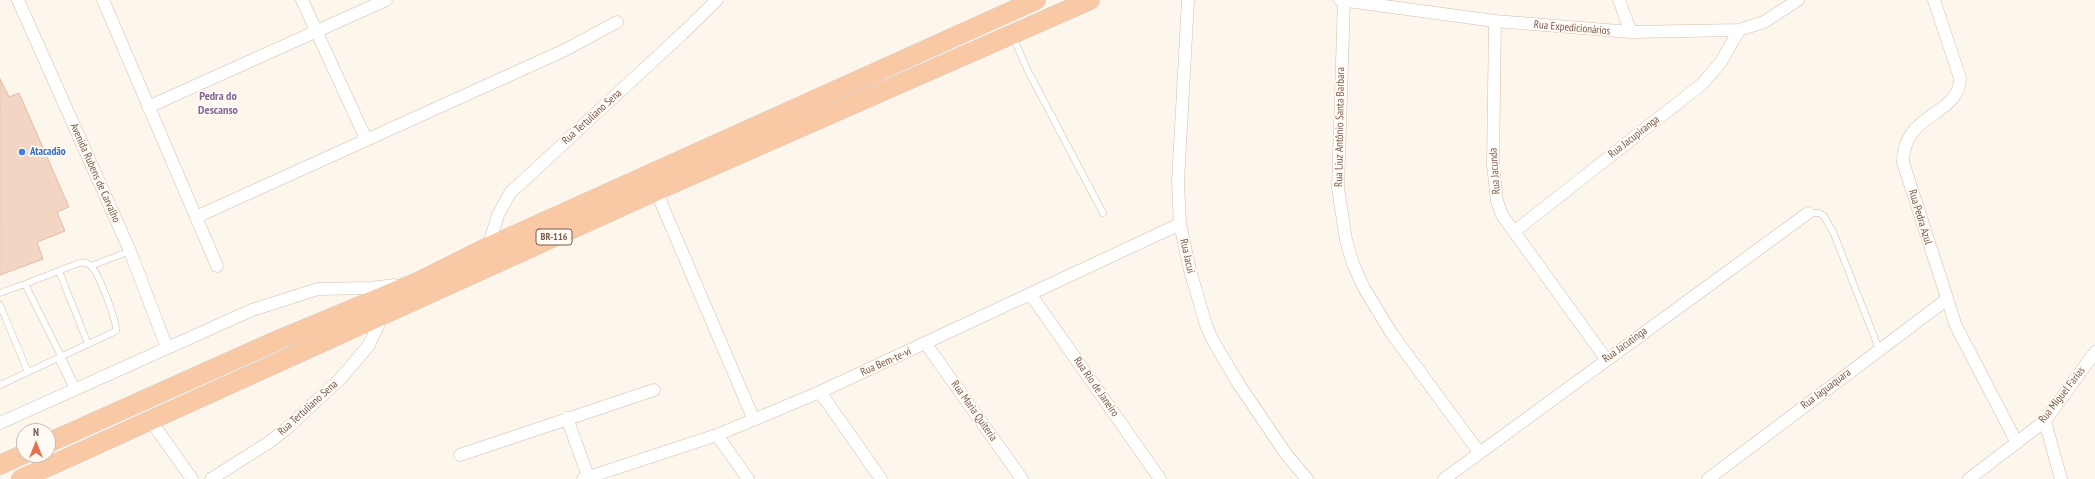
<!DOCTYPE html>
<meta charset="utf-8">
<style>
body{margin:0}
#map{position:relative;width:2095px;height:479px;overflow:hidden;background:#fdf6ec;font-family:"PT Sans Narrow",sans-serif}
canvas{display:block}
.north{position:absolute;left:16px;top:423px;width:40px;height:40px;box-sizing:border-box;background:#fffaf3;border:1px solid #cabbb1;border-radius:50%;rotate:0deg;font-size:11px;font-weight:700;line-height:16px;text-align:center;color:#7a5c4d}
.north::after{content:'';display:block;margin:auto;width:14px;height:18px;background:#e76f51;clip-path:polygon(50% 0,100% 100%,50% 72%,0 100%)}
</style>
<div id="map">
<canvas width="2095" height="479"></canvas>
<div class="north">N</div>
</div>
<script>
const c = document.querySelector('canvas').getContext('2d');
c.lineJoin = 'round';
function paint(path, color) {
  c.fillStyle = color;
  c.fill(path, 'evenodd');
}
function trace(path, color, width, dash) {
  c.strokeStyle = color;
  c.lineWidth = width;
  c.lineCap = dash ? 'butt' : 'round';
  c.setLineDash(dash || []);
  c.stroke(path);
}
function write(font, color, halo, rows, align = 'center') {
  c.font = font + ' "PT Sans Narrow",sans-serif';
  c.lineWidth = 3.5;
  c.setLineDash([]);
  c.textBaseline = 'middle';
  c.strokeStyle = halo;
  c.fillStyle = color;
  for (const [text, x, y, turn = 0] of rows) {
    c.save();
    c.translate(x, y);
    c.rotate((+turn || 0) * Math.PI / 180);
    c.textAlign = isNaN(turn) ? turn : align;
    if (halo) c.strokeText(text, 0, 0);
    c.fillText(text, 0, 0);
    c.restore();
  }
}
const building = new Path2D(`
 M0,79L9,97L19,93L69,207L57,212L65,231L37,242L43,259L0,275Z`);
const service = new Path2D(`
 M1013,37L1028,71L1103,213
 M1808,213H1819L1824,216L1834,234L1879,349
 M91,266L130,251
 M59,271L88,344
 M0,293L25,284L77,388
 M0,305L28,372
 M58,358L73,389
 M0,385L116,331C117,321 99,274 91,266C88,263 84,262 79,263L25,284`);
const minor = new Path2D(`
 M18,0L130,251L167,348
 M103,0L217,266
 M302,0L366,139
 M1188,0L1178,182L1180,224L1190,270L1206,325L1212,339L1238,383L1286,454L1307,479
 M1340,0L1495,21L1631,32L1739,30L1764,22L1798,0
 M1344,0L1338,188L1346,240L1353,264L1364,288L1392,334L1479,452
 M1619,0L1631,32
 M1934,0L1960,78C1960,116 1903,112 1903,162L1956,326L2017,443
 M1495,21L1493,165L1497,201L1502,215L1606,359
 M148,107L386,0
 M656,191L754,420
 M196,217L565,50L617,22
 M1515,231L1702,84L1721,62L1739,30
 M488,247L498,215L510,193L682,34L717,0
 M1031,295L1160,479
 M926,344L1022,479
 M820,392L881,479
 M567,418L589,479
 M151,421L192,479
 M2045,421L2061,479
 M0,423L252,310L318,289L372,288L395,285
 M717,435L748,479
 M460,455L654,390
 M211,479L268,443L285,430L341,378L369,345L383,315
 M583,479L717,435L820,392L1180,224
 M1444,479L1808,213
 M1708,479L1946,300
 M1969,479L2045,421L2095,352`);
const trunk = new Path2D(`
 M48,443L278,340L420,281L488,247L1036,0
 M0,465L24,454
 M21,479L656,191L1090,0`);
const markers = [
 [22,152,4,"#3f7fe0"]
];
const shields = [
 [554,237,36]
];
const shieldNames = [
 ["BR-116",554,237]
];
const streetNames = [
 ["Rua Expedicionários",1572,28,5],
 ["Rua Tertuliano Sena",592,117,-42],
 ["Rua Liuz Antônio Santa Barbara",1340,127,-89],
 ["Rua Jacupiranga",1634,137,-38],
 ["Rua Jacunda",1495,171,-94],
 ["Avenida Rubens de Carvalho",95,173,66],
 ["Rua Pedra Azul",1920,217,73],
 ["Rua Jacui",1187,256,77],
 ["Rua Jacutinga",1625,345,-36],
 ["Rua Bem-te-vi",886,362,-24],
 ["Rua Rio de Janeiro",1096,387,55],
 ["Rua Jaguaquara",1826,389,-37],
 ["Rua Miguel Farias",2062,395,-52],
 ["Rua Tertuliano Sena",308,408,-42],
 ["Rua Maria Quiteria",974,411,55]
];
const shopNames = [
 ["Atacadão",30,152]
];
const neighbourhoodNames = [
 ["Pedra do",218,97],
 ["Descanso",218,111]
];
paint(building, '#f3d5c3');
trace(building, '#e6bba3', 1);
trace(service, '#d1beb0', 7);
trace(minor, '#d1beb0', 13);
trace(trunk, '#dad1cd', 20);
trace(service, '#fff', 6);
trace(minor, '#fff', 12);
trace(trunk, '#f9c8a4', 19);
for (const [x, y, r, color] of markers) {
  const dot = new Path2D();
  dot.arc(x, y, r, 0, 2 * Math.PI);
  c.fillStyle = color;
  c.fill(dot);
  trace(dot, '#fffaf3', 1.5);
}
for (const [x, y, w] of shields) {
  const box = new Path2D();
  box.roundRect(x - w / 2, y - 8, w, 16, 3);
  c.fillStyle = '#fffaf3';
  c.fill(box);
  trace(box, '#7a5c4d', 1);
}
write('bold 10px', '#7a5c4d', null, shieldNames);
write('11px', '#7a5c4d', '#fffaf3', streetNames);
write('bold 11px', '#366cbe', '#fffaf3', shopNames, 'left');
write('bold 12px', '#846695', '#fffaf3', neighbourhoodNames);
</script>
